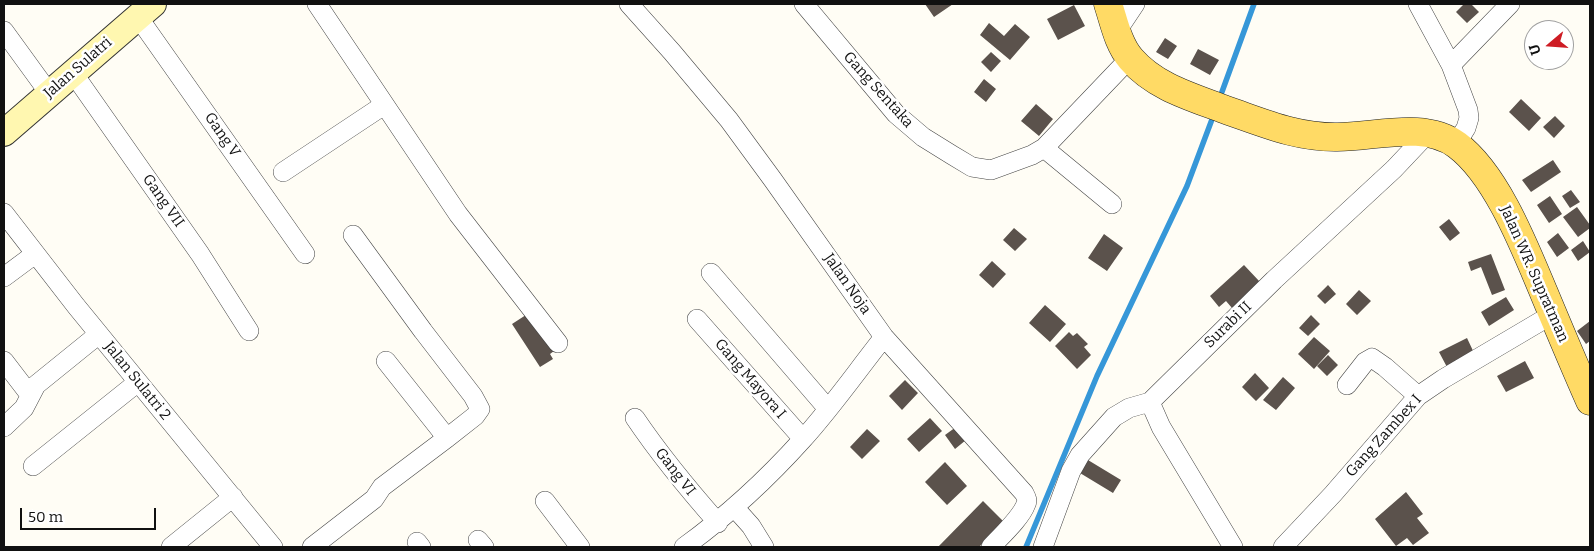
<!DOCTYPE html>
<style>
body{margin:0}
#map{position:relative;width:1594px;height:551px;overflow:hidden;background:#fffdf5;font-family:Bitter,serif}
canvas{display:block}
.frame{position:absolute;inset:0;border:5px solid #111;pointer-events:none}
.north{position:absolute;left:1524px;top:20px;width:50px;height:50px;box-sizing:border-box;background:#fff;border:1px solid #a0a0a0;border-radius:50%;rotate:252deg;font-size:14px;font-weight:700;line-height:20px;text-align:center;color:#111}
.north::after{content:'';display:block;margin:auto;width:18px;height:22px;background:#ce1c24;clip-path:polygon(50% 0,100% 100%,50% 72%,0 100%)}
.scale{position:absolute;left:20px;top:508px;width:136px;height:22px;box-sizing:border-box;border:2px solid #111;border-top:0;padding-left:6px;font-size:15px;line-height:18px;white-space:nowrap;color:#111;-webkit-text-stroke:4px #fff;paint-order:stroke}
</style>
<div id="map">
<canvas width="1594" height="551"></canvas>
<div class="frame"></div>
<div class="north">U</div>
<div class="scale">50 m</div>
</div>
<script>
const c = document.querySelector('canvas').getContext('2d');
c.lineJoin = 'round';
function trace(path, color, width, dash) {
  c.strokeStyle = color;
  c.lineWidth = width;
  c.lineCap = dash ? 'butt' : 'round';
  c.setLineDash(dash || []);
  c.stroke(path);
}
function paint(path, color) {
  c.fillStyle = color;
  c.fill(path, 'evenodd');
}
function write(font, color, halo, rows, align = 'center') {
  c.font = font + ' Bitter,serif';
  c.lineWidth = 5;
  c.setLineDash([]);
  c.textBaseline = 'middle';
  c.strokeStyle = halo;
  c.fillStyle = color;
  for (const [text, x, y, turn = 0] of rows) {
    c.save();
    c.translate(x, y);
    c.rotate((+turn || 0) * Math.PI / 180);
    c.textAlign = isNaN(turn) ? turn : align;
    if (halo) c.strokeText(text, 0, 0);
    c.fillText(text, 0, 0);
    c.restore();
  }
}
const stream = new Path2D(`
 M1219,100L1254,4
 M1026,547L1097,376L1187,186L1214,114`);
const building = new Path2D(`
 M925,4H953L934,17Z
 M1464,4H1471L1479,12L1467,23L1456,12Z
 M1074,5L1085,26L1058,40L1047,19Z
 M989,23L1004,36L1015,24L1030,37L1010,60L980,35Z
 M1165,38L1177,46L1168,59L1156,52Z
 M1198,49L1219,60L1210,75L1190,64Z
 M991,52L1001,61L991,72L981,62Z
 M984,79L996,89L986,102L974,92Z
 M1521,99L1541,118L1529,131L1509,112Z
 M1036,104L1053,119L1039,136L1021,121Z
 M1555,116L1565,126L1554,138L1543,127Z
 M1553,160L1561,172L1531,192L1522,180Z
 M1571,190L1580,202L1570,208L1562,196Z
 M1550,196L1562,214L1549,223L1537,205Z
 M1577,207L1590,225V228L1578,237L1563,217Z
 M1449,219L1460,233L1450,241L1439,227Z
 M1014,228L1027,239L1015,251L1003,240Z
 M1558,233L1569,248L1557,257L1547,242Z
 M1104,234L1123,248L1107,271L1088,258Z
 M1583,241L1590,252L1578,261L1571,250Z
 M1491,254L1505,290L1492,295L1481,267L1471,271L1468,262Z
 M992,261L1006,274L993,288L979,275Z
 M1244,265L1260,282L1232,308L1226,301L1219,307L1210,296Z
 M1328,285L1336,294L1325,304L1317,296Z
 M1359,290L1371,301L1357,315L1346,304Z
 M1506,297L1514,310L1489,326L1481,312Z
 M1045,305L1066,324L1050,342L1029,323Z
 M529,313L554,351L550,354L553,359L540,367L512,324Z
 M1311,315L1320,324L1308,336L1299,328Z
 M1590,321V341L1586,344L1577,331Z
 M1069,332L1073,336L1077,333L1088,344L1084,347L1091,355L1077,369L1055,346Z
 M1314,337L1330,351L1314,369L1298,354Z
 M1467,338L1475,355L1448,369L1439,352Z
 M1328,355L1338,365L1327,376L1317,366Z
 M1525,361L1534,378L1506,392L1497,376Z
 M1255,373L1269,388L1256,401L1242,387Z
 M1283,377L1295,388L1276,410L1263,400Z
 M905,380L918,393L902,410L889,396Z
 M930,418L942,431L919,452L907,439Z
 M956,427L966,440L955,449L945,435Z
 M867,429L880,441L862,459L850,447Z
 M1083,457L1121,480L1113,493L1075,470Z
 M945,462L967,486L947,505L925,482Z
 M1406,492L1423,514L1417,518L1429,533L1413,545L1407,538L1396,546L1375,519Z
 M983,501L1004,522L979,547H938Z`);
const street = new Path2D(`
 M317,4L458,214L558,343
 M629,4L672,52L729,120L773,180L884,337L1024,493C1026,497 1028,500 1026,504C1021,518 1001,536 991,547
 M804,4L896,114L923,137L952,155L972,167L991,170L1032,155L1044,148L1130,58
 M1418,4L1451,65L1468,110L1469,118L1466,128L1456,144
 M138,17L305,254
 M4,31L49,93
 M1117,31L1135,4
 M1451,65L1510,4
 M73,73L200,254L249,331
 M1044,148L1112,204
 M283,172L384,105
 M4,213L76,306L273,547
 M711,273L828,409
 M4,277L35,254
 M697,319L803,439
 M4,361L30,395
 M386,361L447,438
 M1347,385L1365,362L1372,358L1385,367L1418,396
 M1150,402L1274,280L1394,169L1428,133
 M1150,402L1161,427L1233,547
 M635,418C660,455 688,489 718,523
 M4,427L24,408L36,385L99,334
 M33,466L138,382
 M545,501L580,547
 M734,507L751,526L764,547
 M478,540L484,547
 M417,542L421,547
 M171,547L233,497
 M312,547L374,499L382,487L447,438L475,416L480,409L473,396L423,331L353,235
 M684,547C727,516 767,479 803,439C832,407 857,371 884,337
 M1043,547L1071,471L1080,455L1114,417L1129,408L1150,402
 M1283,547L1333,494L1418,396L1443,379L1553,314`);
const secondary = new Path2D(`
 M4,133L153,4`);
const primary = new Path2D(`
 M1108,4C1114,22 1118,44 1131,59C1155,87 1192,97 1226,110C1264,123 1295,137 1335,137C1373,138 1423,120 1457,145C1497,175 1525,248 1544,293C1559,329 1574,365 1590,401`);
const streetNames = [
 ["Jalan Sulatri",78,68,-41],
 ["Gang Sentaka",878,90,48],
 ["Gang V",222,135,55],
 ["Gang VII",163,201,55],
 ["Jalan WR. Supratman",1534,274,66],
 ["Jalan Noja",847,284,55],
 ["Surabi II",1228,325,-44],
 ["Gang Mayora I",750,379,49],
 ["Jalan Sulatri 2",137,381,51],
 ["Gang Zambex I",1384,436,-48],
 ["Gang VI",675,472,52]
];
trace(stream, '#3697d8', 5.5);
paint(building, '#5b524c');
trace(street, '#444', 20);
trace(secondary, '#333', 28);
trace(primary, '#222', 29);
trace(street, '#fff', 19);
trace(secondary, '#fff7b0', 26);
trace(primary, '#ffda65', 28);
write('15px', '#111', '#fff', streetNames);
</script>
